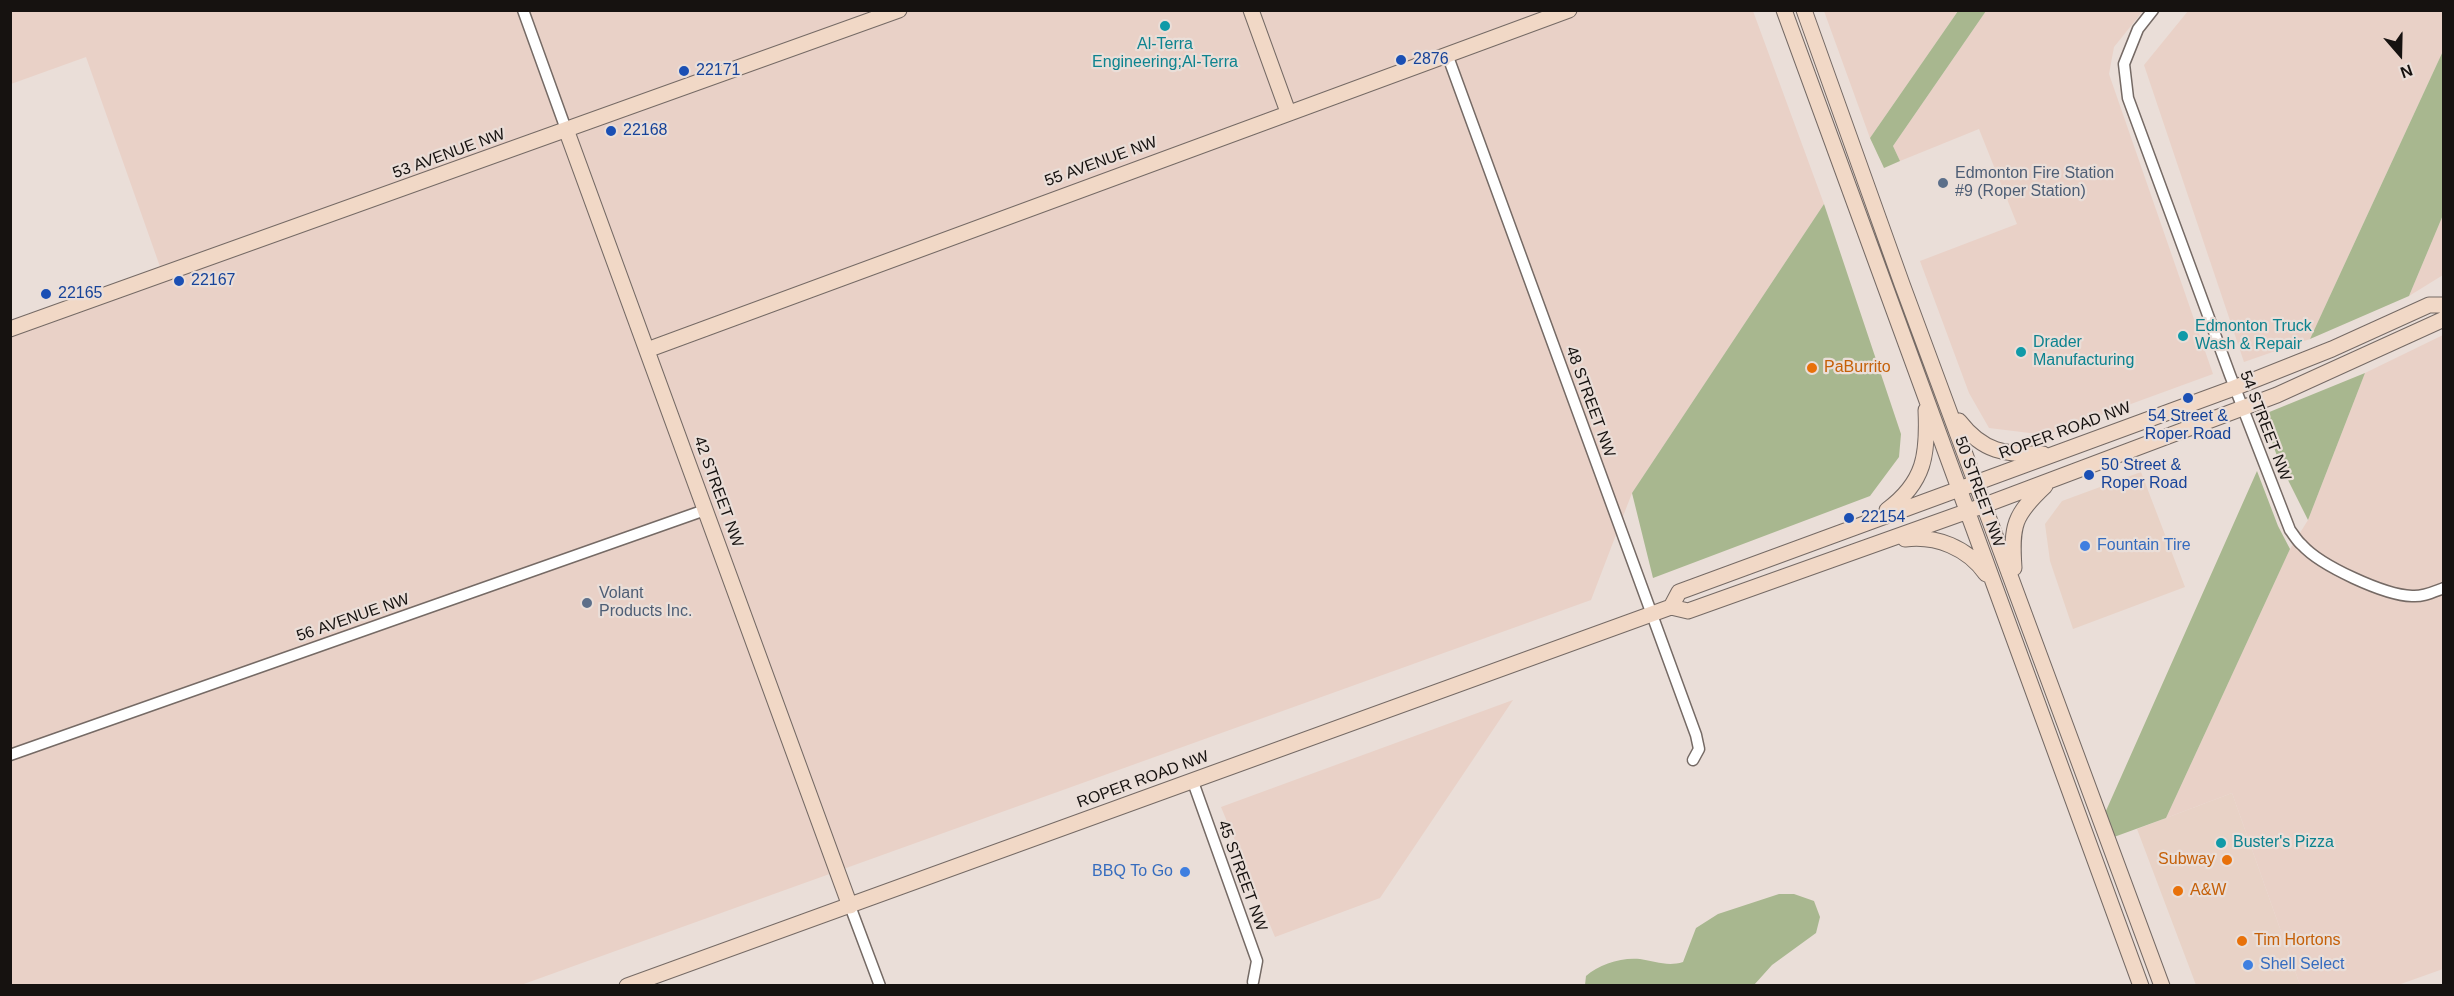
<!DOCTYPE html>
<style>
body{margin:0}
#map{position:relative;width:2454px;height:996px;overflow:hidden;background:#eaded8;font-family:Helvetica,sans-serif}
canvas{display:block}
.frame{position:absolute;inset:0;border:12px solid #161210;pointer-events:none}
.north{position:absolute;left:2370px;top:24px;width:60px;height:60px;-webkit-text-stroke:4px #eaded8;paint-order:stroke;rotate:160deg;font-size:16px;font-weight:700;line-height:24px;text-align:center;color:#161210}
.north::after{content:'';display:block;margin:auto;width:21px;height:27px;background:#161210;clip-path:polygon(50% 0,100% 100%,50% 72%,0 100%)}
</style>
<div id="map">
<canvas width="2454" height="996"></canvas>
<div class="frame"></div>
<div class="north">N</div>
</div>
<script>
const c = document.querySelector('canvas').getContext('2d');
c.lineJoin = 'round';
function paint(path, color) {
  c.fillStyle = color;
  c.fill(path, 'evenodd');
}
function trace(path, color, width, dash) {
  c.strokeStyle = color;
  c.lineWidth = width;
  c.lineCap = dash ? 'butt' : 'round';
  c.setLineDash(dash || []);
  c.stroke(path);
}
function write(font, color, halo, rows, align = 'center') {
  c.font = font + ' Helvetica,sans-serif';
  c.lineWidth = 4.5;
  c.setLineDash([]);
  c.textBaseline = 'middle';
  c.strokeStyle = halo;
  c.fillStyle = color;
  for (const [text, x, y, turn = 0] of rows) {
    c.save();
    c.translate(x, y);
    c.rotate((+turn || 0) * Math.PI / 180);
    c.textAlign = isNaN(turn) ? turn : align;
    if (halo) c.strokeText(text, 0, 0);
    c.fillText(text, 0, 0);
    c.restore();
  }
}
const commercial = new Path2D(`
 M2141,472L2185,587L2073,629L2050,561L2045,524L2062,501Z
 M2232,793L2300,985H2196L2137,829Z`);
const industrial = new Path2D(`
 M11,10L1753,11L1824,204L1632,493L1591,600L521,985H11V332L164,278L86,57L11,84Z
 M1824,11H1958L1870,138Z
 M1986,11H2143L2114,47L2109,74L2213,374L2046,435L1989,428L1969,393L1920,261L2017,224L1979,129L1900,161L1893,146Z
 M2188,11H2443V51L2310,339L2244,362L2144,65Z
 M2443,215V275L2409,296Z
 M2443,335V969L2398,985H2300L2232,793L2166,818L2290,549L2308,520L2365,373Z
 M1513,700L1380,898L1275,937L1221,807Z`);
const green = new Path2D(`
 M1958,11H1986L1893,146L1900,161L1884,168L1870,138Z
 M2443,51V215L2409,296L2310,339Z
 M1824,204L1901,434L1899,457L1870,496L1653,578L1632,493Z
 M2365,373L2308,520L2280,464L2262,415Z
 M2257,471L2278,526L2290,549L2166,818L2114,837L2105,813Z
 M1779,894H1794L1814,901L1820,917L1816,933L1772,965L1754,985H1585L1586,976C1599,964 1622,957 1640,959C1655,961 1667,967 1683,962L1696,928L1718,914Z`);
const street = new Path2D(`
 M523,10L567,132
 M2153,10L2138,29L2124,64L2128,98L2230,375L2290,530C2294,535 2297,541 2302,545C2321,566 2384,595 2412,596C2423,597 2433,592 2444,588
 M1447,54L1696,735L1699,749L1693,760
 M10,755L705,510
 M1193,782L1257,961L1253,982
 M850,906L880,986`);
const secondary = new Path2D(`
 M1251,10L1288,112
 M1784,10L2141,986
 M1804,10L1902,284L2162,986
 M567,132L850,906
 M10,329L899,10
 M647,350L1569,10
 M1959,421C1983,452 2005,455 2043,454
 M1887,510C1925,482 1928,454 1926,410
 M1905,539C1936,535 1968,548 1986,574
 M2014,568C2011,525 2014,515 2045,486
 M1671,607L1679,592L2234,388L2332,349L2429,305H2444
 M627,986L1671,607L1688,611L1985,505L2277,395L2444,319`);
const markers = [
 [1165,26,6,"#0f9aa8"],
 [1401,60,6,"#1a4fb4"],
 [684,71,6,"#1a4fb4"],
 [611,131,6,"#1a4fb4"],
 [1943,183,6,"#5c6f8a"],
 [179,281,6,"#1a4fb4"],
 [46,294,6,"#1a4fb4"],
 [2183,336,6,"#0f9aa8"],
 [2021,352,6,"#0f9aa8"],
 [1812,368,6,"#e8710a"],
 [2188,398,6,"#1a4fb4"],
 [2089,475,6,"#1a4fb4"],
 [1849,518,6,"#1a4fb4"],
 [2085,546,6,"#3f7fe0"],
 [587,603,6,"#5c6f8a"],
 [2221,843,6,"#0f9aa8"],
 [2227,860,6,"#e8710a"],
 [1185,872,6,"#3f7fe0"],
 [2178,891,6,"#e8710a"],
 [2242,941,6,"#e8710a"],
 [2248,965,6,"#3f7fe0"]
];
const cultureNames = [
 ["Al-Terra",1165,45,"center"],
 ["Engineering;Al-Terra",1165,63,"center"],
 ["Edmonton Truck",2195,327],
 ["Wash & Repair",2195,345],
 ["Drader",2033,343],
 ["Manufacturing",2033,361],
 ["Buster's Pizza",2233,843]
];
const transitNames = [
 ["2876",1413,60],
 ["22171",696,71],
 ["22168",623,131],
 ["22167",191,281],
 ["22165",58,294],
 ["54 Street &",2188,417,"center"],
 ["Roper Road",2188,435,"center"],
 ["50 Street &",2101,466],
 ["Roper Road",2101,484],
 ["22154",1861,518]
];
const streetNames = [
 ["53 AVENUE NW",449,154,-20],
 ["55 AVENUE NW",1101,162,-20],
 ["48 STREET NW",1590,402,70],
 ["54 STREET NW",2265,426,69],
 ["ROPER ROAD NW",2065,431,-20],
 ["42 STREET NW",718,492,70],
 ["50 STREET NW",1979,492,70],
 ["56 AVENUE NW",353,618,-19],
 ["ROPER ROAD NW",1143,780,-20],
 ["45 STREET NW",1242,876,70]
];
const serviceNames = [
 ["Edmonton Fire Station",1955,174],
 ["#9 (Roper Station)",1955,192],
 ["Volant",599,594],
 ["Products Inc.",599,612]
];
const foodNames = [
 ["PaBurrito",1824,368],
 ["Subway",2215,860,"right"],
 ["A&W",2190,891],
 ["Tim Hortons",2254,941]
];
const shopNames = [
 ["Fountain Tire",2097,546],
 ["BBQ To Go",1173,872,"right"],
 ["Shell Select",2260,965]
];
paint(commercial, '#e8d2c6');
paint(industrial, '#e9d1c7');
paint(green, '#a8b78f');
trace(street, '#756a65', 13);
trace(secondary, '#756a65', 17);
trace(street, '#fff', 10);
trace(secondary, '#f1d8c6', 15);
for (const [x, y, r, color] of markers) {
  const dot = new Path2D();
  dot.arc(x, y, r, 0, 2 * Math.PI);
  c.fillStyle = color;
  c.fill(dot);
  trace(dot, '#eaded8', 2);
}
write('16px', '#0d838f', '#eaded8', cultureNames, 'left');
write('16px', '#164399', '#eaded8', transitNames, 'left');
write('16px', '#161210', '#eaded8', streetNames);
write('16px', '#4e5e75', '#eaded8', serviceNames, 'left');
write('16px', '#c56008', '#eaded8', foodNames, 'left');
write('16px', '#366cbe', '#eaded8', shopNames, 'left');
</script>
